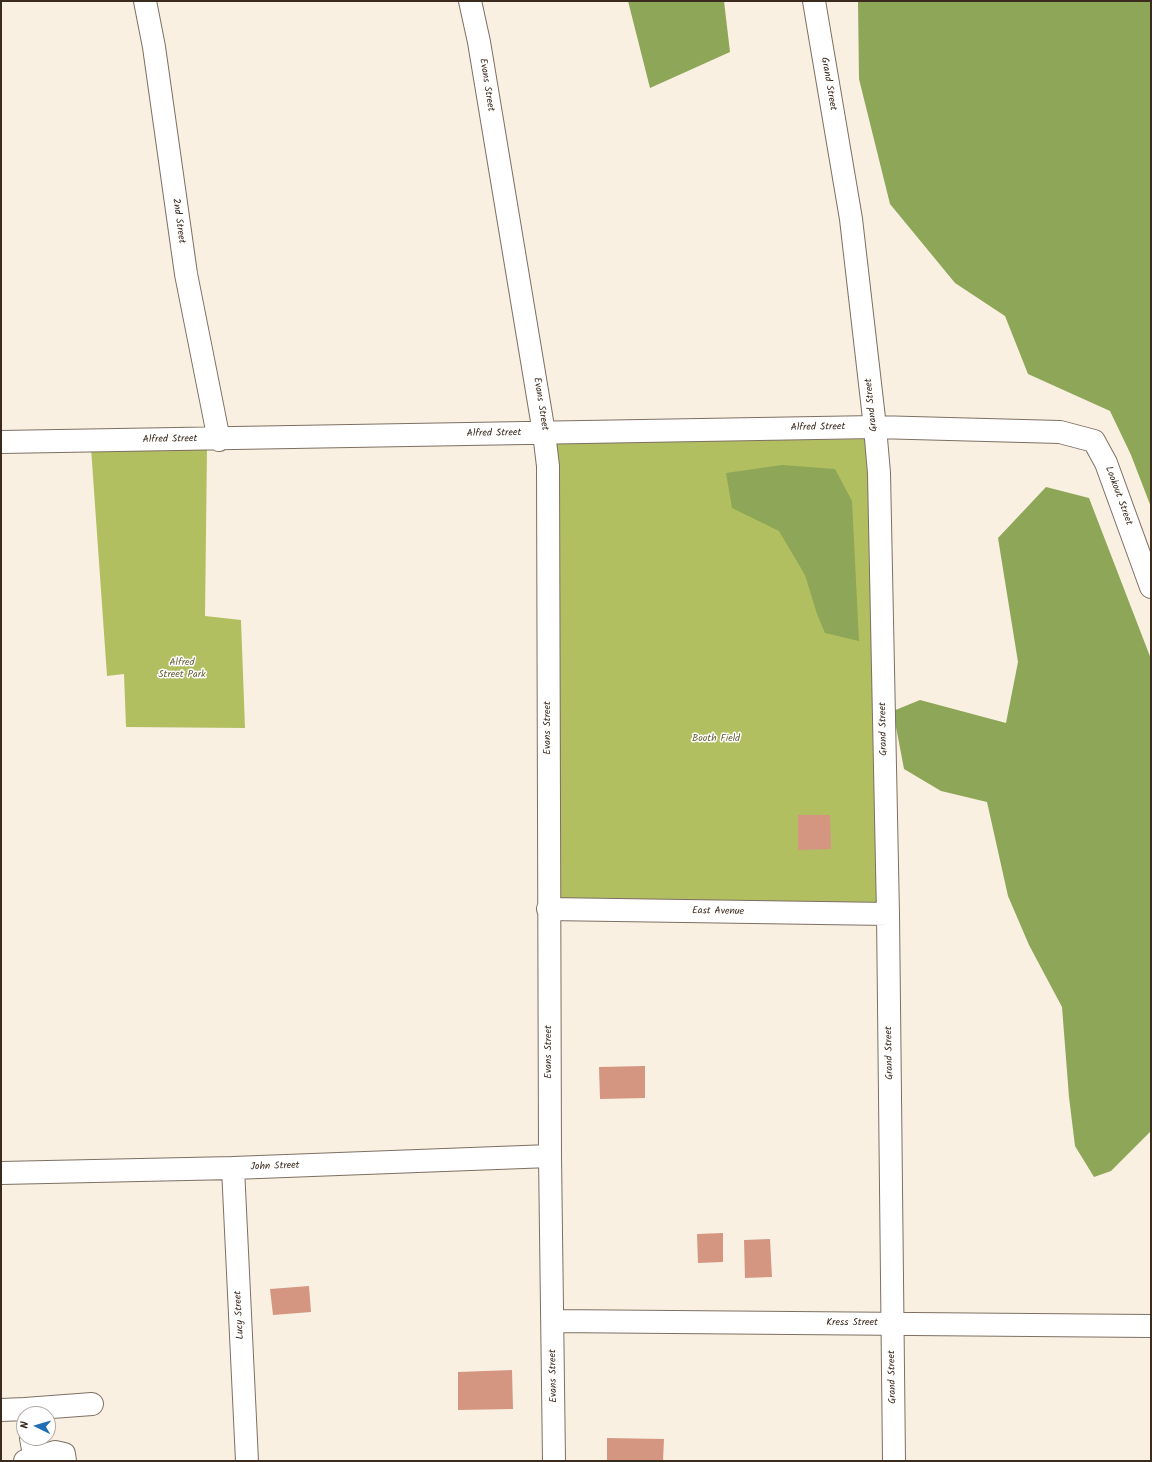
<!DOCTYPE html>
<style>
body{margin:0}
#map{position:relative;width:1152px;height:1462px;overflow:hidden;background:#f9f0e2;font-family:Kalam,sans-serif}
canvas{display:block}
.frame{position:absolute;inset:0;border:2px solid #3b2a1e;pointer-events:none}
.north{position:absolute;left:16px;top:1406px;width:40px;height:40px;box-sizing:border-box;background:#fff;border:1px solid #b1aaa5;border-radius:50%;rotate:275deg;font-size:11px;font-weight:700;line-height:16px;text-align:center;color:#3b2a1e}
.north::after{content:'';display:block;margin:auto;width:14px;height:18px;background:#1f6fb2;clip-path:polygon(50% 0,100% 100%,50% 72%,0 100%)}
</style>
<div id="map">
<canvas width="1152" height="1462"></canvas>
<div class="frame"></div>
<div class="north">N</div>
</div>
<script>
const c = document.querySelector('canvas').getContext('2d');
c.lineJoin = 'round';
function paint(path, color) {
  c.fillStyle = color;
  c.fill(path, 'evenodd');
}
function trace(path, color, width, dash) {
  c.strokeStyle = color;
  c.lineWidth = width;
  c.lineCap = dash ? 'butt' : 'round';
  c.setLineDash(dash || []);
  c.stroke(path);
}
function write(font, color, halo, rows, align = 'center') {
  c.font = font + ' Kalam,sans-serif';
  c.lineWidth = 3;
  c.setLineDash([]);
  c.textBaseline = 'middle';
  c.strokeStyle = halo;
  c.fillStyle = color;
  for (const [text, x, y, turn = 0] of rows) {
    c.save();
    c.translate(x, y);
    c.rotate((+turn || 0) * Math.PI / 180);
    c.textAlign = isNaN(turn) ? turn : align;
    if (halo) c.strokeText(text, 0, 0);
    c.fillText(text, 0, 0);
    c.restore();
  }
}
const green = new Path2D(`
 M869,439L879,905L557,901V442Z
 M91,448L207,449L205,616L241,620L245,728L126,727L124,674L107,676Z`);
const forest = new Path2D(`
 M628,1H724L730,52L650,88Z
 M858,1H1151V507L1131,455L1110,411L1028,374L1005,316L955,283L890,204L859,79Z
 M782,465L835,469L852,501L859,641L825,633L817,614L805,575L779,531L732,508L726,473Z
 M1046,487L1089,498L1151,659V1131L1111,1171L1094,1177L1075,1146L1069,1097L1062,1007L1029,945L1008,896L987,802L941,791L904,769L893,711L920,700L1006,723L1018,662L998,538Z`);
const building = new Path2D(`
 M798,815H830L831,849L798,850Z
 M645,1066V1098L600,1099L599,1067Z
 M723,1233V1262L698,1263L697,1234Z
 M770,1239L772,1277L745,1278L744,1240Z
 M309,1286L311,1312L273,1315L270,1289Z
 M512,1370L513,1409L458,1410V1372Z
 M607,1438L664,1439L663,1461H607Z`);
const minor = new Path2D(`
 M145,1L154,47L186,274L219,440
 M470,1L479,42L544,433L548,466L550,1156L554,1461
 M814,1L851,219L875,427L879,473L888,914L894,1461
 M1,442L875,427L1060,432L1094,441L1106,463L1151,587
 M548,909L888,914
 M233,1168L247,1461
 M1,1173L233,1168L550,1156
 M553,1321L1151,1326
 M25,1409L92,1404
 M1,1410L25,1409L26,1414
 M31,1438L35,1461
 M25,1461L55,1452L64,1454L65,1461`);
const streetNames = [
 ["Grand Street",828,84,80],
 ["Evans Street",486,85,81],
 ["2nd Street",178,221,82],
 ["Evans Street",540,404,81],
 ["Grand Street",872,405,-96],
 ["Alfred Street",818,428,-1],
 ["Alfred Street",494,434,-1],
 ["Alfred Street",170,440,-1],
 ["Lookout Street",1118,496,70],
 ["Evans Street",548,728,-90],
 ["Grand Street",884,729,-91],
 ["East Avenue",718,912,1],
 ["Evans Street",549,1052,-90],
 ["Grand Street",890,1053,-91],
 ["John Street",275,1167,-2],
 ["Lucy Street",240,1315,-93],
 ["Kress Street",852,1323],
 ["Evans Street",554,1376,-91],
 ["Grand Street",893,1377,-91]
];
const parkNames = [
 ["Alfred",182,663],
 ["Street Park",182,675],
 ["Booth Field",716,739]
];
paint(green, '#b2bf61');
paint(forest, '#8da657');
paint(building, '#d59681');
trace(minor, '#7e6f63', 24);
trace(minor, '#fff', 22);
write('10px', '#3b2a1e', '#fff', streetNames);
write('10px', '#655e35', '#fff', parkNames);
</script>
